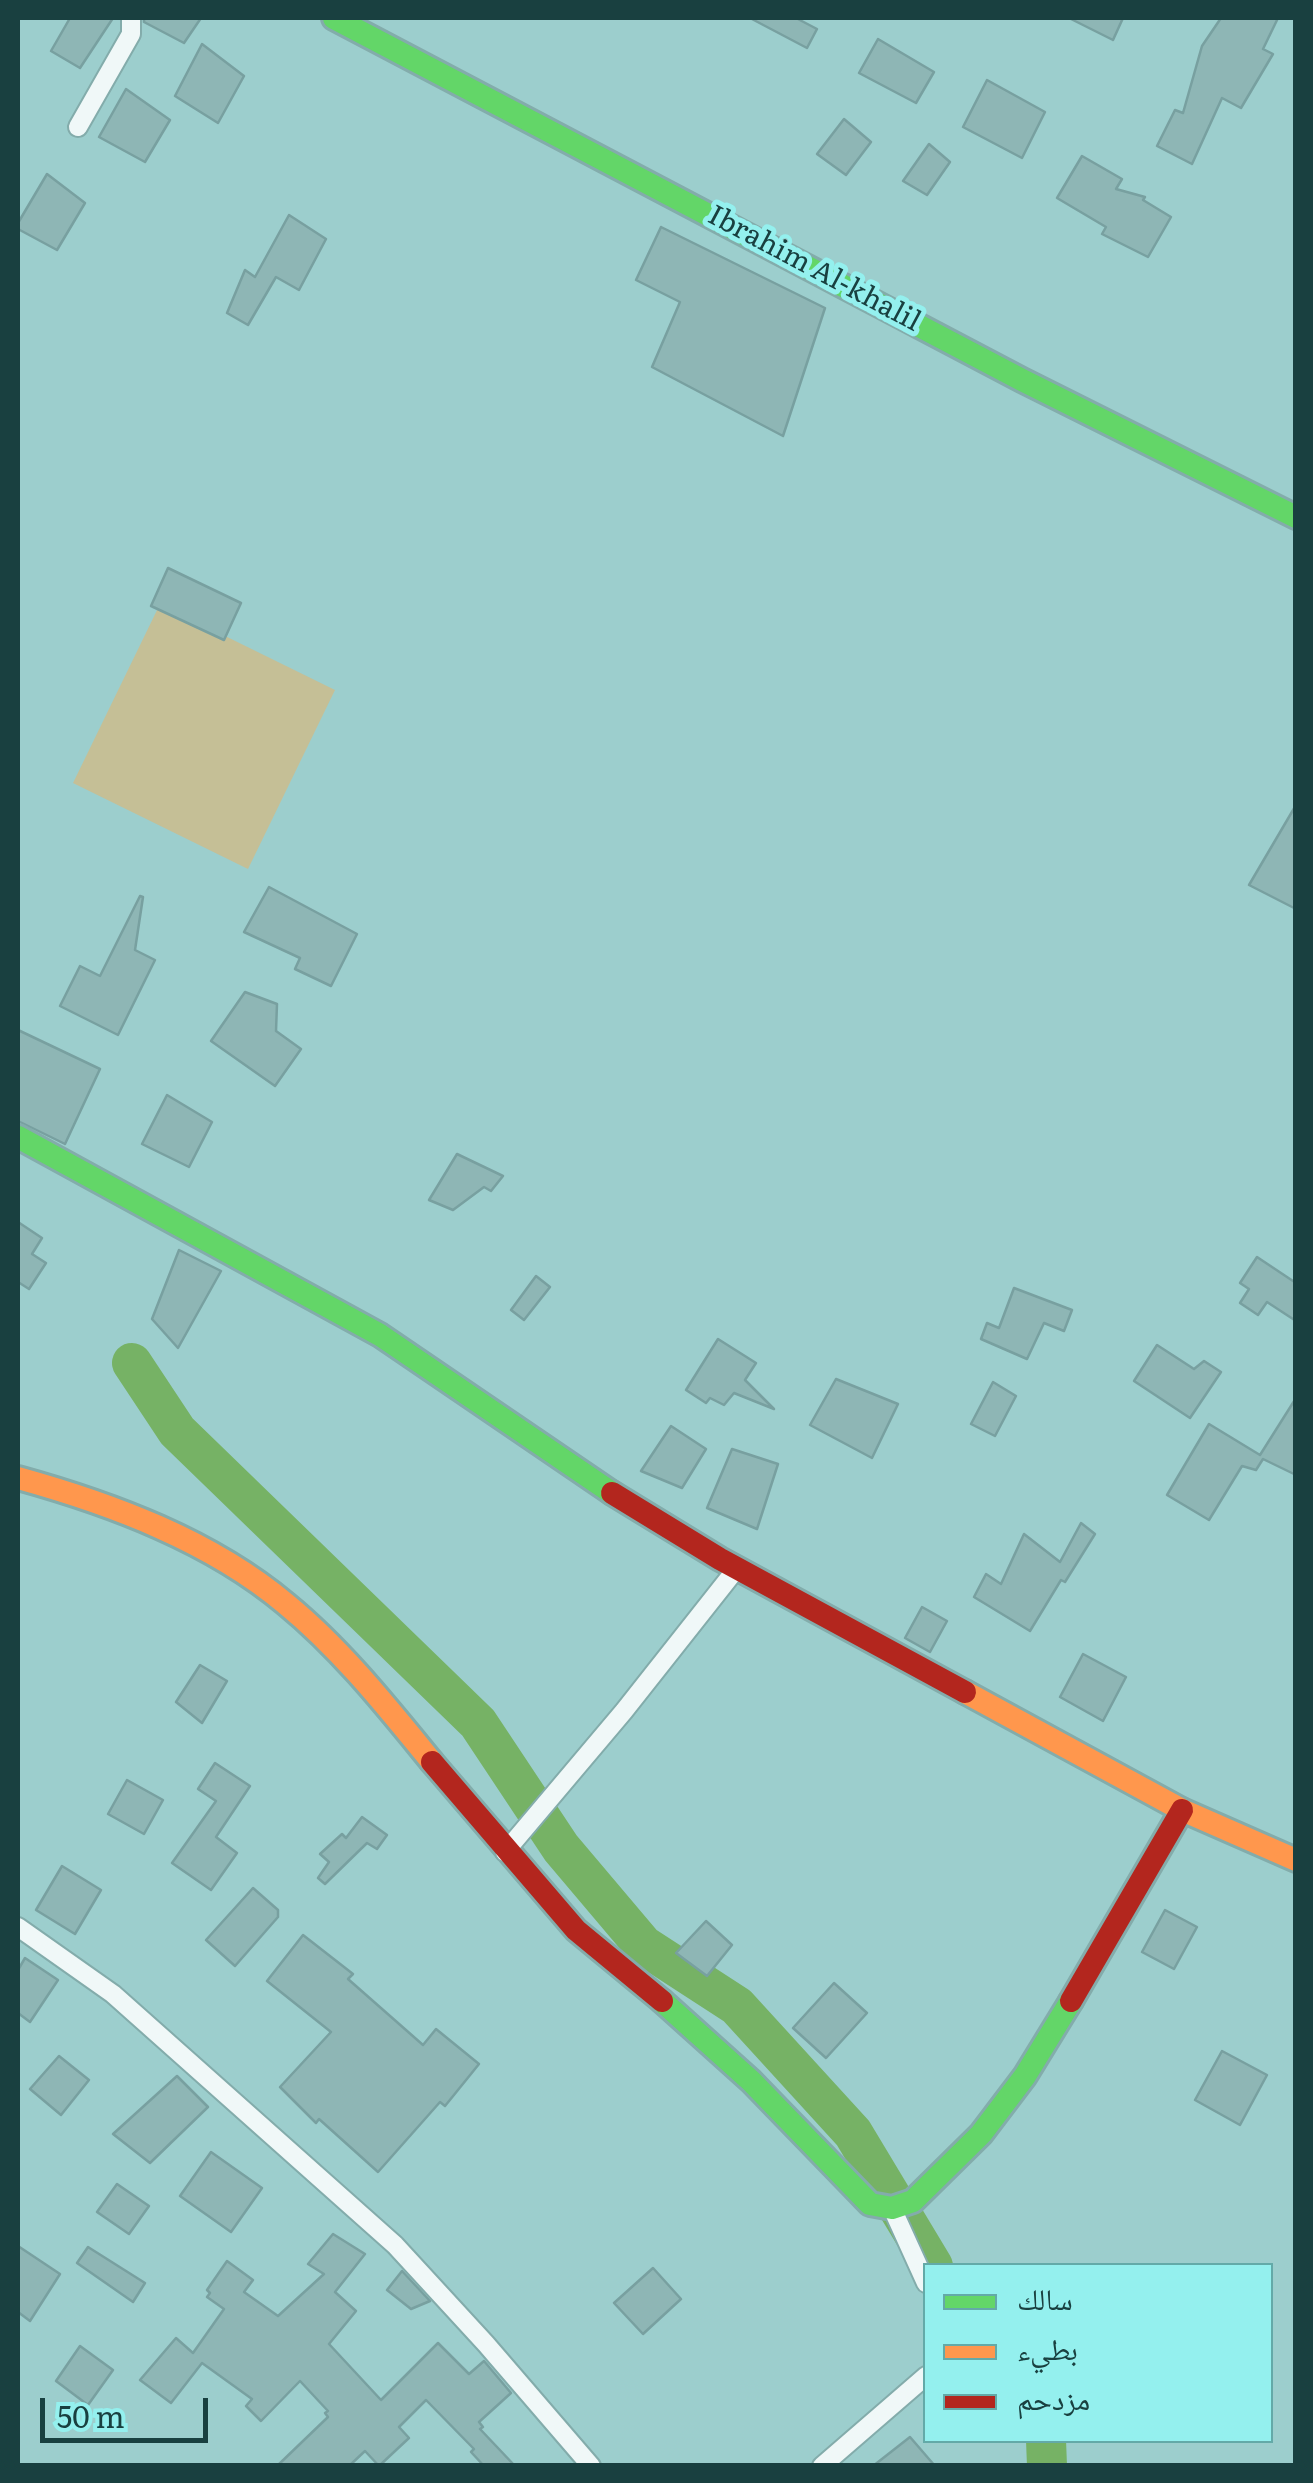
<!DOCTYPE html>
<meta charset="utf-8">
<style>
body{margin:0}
#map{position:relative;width:1313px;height:2483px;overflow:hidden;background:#9ccecd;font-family:Literata,"Noto Naskh Arabic",serif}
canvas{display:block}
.frame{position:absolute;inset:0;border:20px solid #194040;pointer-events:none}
.legend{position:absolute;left:923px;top:2263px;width:350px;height:180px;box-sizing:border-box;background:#94f0ee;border:2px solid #63aaa8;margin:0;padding:12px 18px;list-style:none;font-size:30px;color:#194040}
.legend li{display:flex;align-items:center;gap:20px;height:50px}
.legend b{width:50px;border:2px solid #63aaa8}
.scale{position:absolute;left:40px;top:2398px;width:168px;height:45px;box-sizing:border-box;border:5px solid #194040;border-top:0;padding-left:12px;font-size:30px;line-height:35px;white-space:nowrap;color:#194040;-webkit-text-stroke:8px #94f0ee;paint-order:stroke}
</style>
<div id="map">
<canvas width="1313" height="2483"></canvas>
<div class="frame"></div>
<ul class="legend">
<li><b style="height:12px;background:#63d668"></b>سالك</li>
<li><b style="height:12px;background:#ff974d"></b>بطيء</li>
<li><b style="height:12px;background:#b3261e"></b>مزدحم</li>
</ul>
<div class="scale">50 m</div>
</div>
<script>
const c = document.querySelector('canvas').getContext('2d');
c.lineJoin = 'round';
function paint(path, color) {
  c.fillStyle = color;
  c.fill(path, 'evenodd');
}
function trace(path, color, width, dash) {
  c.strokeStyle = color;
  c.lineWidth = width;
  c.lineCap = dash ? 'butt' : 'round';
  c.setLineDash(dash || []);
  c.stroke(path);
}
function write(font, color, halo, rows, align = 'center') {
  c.font = font + ' Literata,serif';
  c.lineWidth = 10;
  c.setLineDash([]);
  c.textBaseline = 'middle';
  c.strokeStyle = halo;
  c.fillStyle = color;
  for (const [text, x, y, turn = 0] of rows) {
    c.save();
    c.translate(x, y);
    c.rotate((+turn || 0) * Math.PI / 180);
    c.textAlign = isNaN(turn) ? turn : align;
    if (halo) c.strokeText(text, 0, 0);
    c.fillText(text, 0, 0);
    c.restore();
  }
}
const green = new Path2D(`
 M160,604L335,690L248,869L73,783Z`);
const river = new Path2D(`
 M132,1363L177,1431L478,1723L561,1848L643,1945L737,2006L853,2133L933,2266
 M1046,2440L1047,2466`);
const building = new Path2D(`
 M70,18H113L80,68L51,51Z
 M144,18H143H201L184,43L144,22Z
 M750,18H796L817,29L807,48Z
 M1069,18H1123L1113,40Z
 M1221,18H1278L1263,49L1273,54L1241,108L1222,98L1192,164L1157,146L1175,110L1183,113L1202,46Z
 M878,39L934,72L916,103L859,73Z
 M202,44L244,76L218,123L175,96Z
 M987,80L1045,112L1022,158L963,127Z
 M126,89L170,120L145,162L99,137Z
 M844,119L871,142L846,175L817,154Z
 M929,144L950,162L927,195L903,181Z
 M1082,156L1122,179L1116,189L1145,197L1143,200L1171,217L1148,257L1102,234L1106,227L1057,198Z
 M47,174L85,203L57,250L18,229V223Z
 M289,215L326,239L299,290L276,277L248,325L227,313L245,270L255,277Z
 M661,227L825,308L783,436L652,367L680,302L636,280Z
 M168,568L241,603L224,640L151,606Z
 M1296,805V909L1249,885Z
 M269,887L357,934L331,986L295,969L300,958L244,932Z
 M140,896L143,897L135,950L155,960L118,1035L60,1006L80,966L100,976Z
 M245,992L277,1004L276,1031L301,1049L275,1086L211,1041Z
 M18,1030L100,1069L65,1144L18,1121Z
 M167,1095L212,1122L189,1167L142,1144Z
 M457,1154L503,1176L491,1191L484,1187L453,1210L429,1200Z
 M18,1222L42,1238L32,1254L46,1263L29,1289L18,1282Z
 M179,1250L221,1271L178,1348L152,1319Z
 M1257,1257L1296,1283V1321L1267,1302L1258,1315L1240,1303L1249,1289L1240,1283Z
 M536,1276L550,1287L524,1320L511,1310Z
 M1014,1288L1072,1310L1064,1331L1044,1323L1027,1359L981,1339L987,1323L999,1328Z
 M718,1339L756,1363L745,1380L774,1409L734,1393L724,1405L710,1398L706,1403L686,1390Z
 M1157,1345L1194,1369L1204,1361L1221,1372L1190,1418L1134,1381Z
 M836,1379L898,1404L872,1458L810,1425Z
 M993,1382L1016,1396L995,1436L971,1424Z
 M1296,1398V1475L1263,1459L1256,1470L1242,1466L1209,1520L1167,1495L1209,1424L1260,1455Z
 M671,1426L706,1449L682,1488L641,1471Z
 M732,1449L778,1464L757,1529L707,1508Z
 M1081,1523L1095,1534L1065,1582L1061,1580L1030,1631L974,1597L986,1574L1001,1584L1024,1534L1060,1562Z
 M922,1607L947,1621L930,1652L905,1638Z
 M1083,1654L1126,1677L1103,1721L1060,1697Z
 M200,1665L227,1681L202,1723L176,1702Z
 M215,1763L250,1786L216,1837L237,1853L211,1890L172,1863L216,1801L198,1789Z
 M127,1780L163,1800L144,1834L108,1814Z
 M362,1817L387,1835L377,1849L367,1843L325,1884L318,1878L329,1862L320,1854L342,1834L346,1838Z
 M62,1866L101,1890L75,1934L36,1910Z
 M253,1888L278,1910V1917L235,1966L206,1940Z
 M1165,1910L1197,1927L1174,1969L1142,1952Z
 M706,1921L732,1945L707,1976L676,1953Z
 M303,1935L353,1974L348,1979L423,2045L436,2029L479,2064L445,2106L440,2102L378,2172L319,2119L316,2123L280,2087L331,2032L267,1981Z
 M25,1958L58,1980L30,2022L18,2013V1970Z
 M834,1983L867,2013L826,2058L793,2028Z
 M1222,2051L1267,2075L1240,2125L1195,2100Z
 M59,2056L89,2080L61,2115L30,2089Z
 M177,2076L208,2107L150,2163L113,2134Z
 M211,2152L262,2188L231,2232L180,2196Z
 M117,2184L149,2206L129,2234L97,2212Z
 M333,2234L365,2254L335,2292L356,2311L329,2344L381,2400L438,2343L469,2374L484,2361L511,2393L479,2422L483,2427L480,2429L515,2466H484L471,2452L474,2449L426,2400L399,2427L409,2438L379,2466L365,2451L349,2466H277L328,2417L325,2413L328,2411L300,2381L261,2421L246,2406L252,2399L202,2363L171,2403L140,2380L176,2338L193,2353L224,2309L207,2297L210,2293L207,2290L227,2261L253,2280L244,2292L278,2316L324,2274L308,2264Z
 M18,2246L60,2274L30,2321L18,2312Z
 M88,2247L145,2283L133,2302L77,2263Z
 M653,2268L681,2299L643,2334L614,2303Z
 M402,2271L430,2301L411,2309L387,2290Z
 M80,2346L113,2370L88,2405L56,2381Z
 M910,2437L935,2466H873Z`);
const street = new Path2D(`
 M78,127L131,34V18
 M505,1852L624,1711L737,1568
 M18,1927L113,1994L395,2245L486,2344L591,2466
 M892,2208L926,2283
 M822,2466L926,2376`);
const fast = new Path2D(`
 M334,18L1022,380L1296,517
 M18,1137L380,1335L612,1493
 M662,2001L751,2081L870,2204L892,2208L913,2201L981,2134L1025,2076L1071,2001`);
const slow = new Path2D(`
 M18,1478C112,1504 211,1541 286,1604C341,1649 387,1707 432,1762
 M965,1692L1182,1810L1296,1860`);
const jam = new Path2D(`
 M612,1493L720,1559L965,1692
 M432,1762L576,1930L662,2001
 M1071,2001L1182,1810`);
const streetNames = [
 ["Ibrahim Al-khalil",814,269,28]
];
paint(green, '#c5bf96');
trace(river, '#76b265', 40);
paint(building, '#8eb6b5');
trace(building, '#78a0a0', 2.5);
trace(street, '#83acab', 22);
trace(fast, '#83acab', 28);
trace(slow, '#83acab', 28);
trace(jam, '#83acab', 28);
trace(street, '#f0f8f8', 18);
trace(fast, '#63d668', 22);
trace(slow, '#ff974d', 22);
trace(jam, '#b3261e', 22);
write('28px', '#194040', '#94f0ee', streetNames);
</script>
